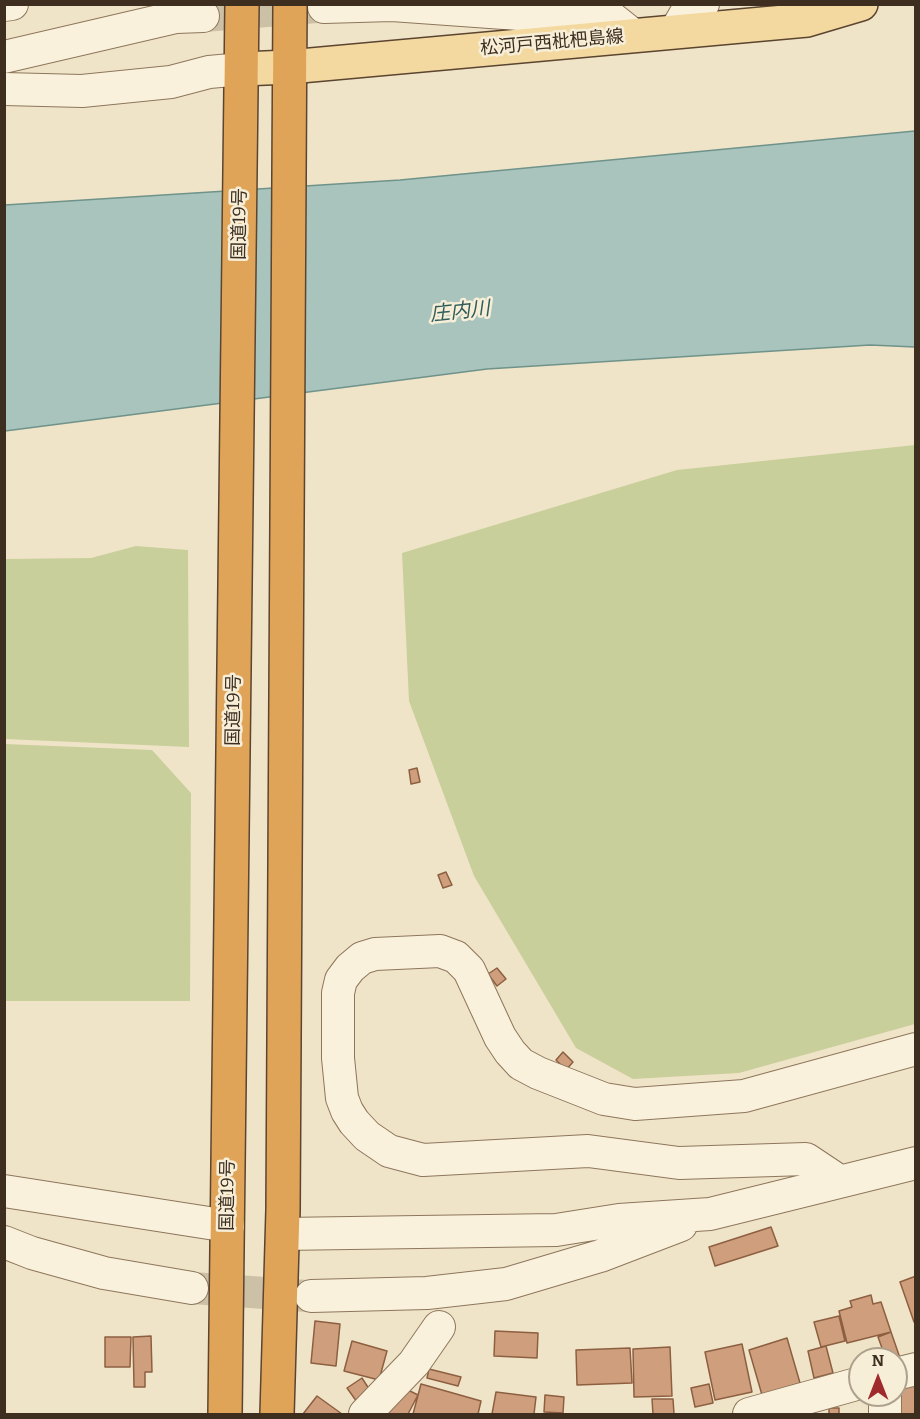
<!DOCTYPE html>
<meta charset="utf-8">
<style>
body{margin:0}
#map{position:relative;width:920px;height:1419px;overflow:hidden;background:#f0e4c8;font-family:Bitter,serif}
canvas{display:block}
.frame{position:absolute;inset:0;border:6px solid #3d2e20;pointer-events:none}
.north{position:absolute;left:848px;top:1347px;width:60px;height:60px;box-sizing:border-box;background:#f7eed8;border:2px solid #ada18e;border-radius:50%;rotate:0deg;font-size:16px;font-weight:700;line-height:24px;text-align:center;color:#3d2e20}
.north::after{content:'';display:block;margin:auto;width:21px;height:27px;background:#9e2a2b;clip-path:polygon(50% 0,100% 100%,50% 72%,0 100%)}
</style>
<div id="map">
<canvas width="920" height="1419"></canvas>
<div class="frame"></div>
<div class="north">N</div>
</div>
<script>
const c = document.querySelector('canvas').getContext('2d');
c.lineJoin = 'round';
function paint(path, color) {
  c.fillStyle = color;
  c.fill(path, 'evenodd');
}
function trace(path, color, width, dash) {
  c.strokeStyle = color;
  c.lineWidth = width;
  c.lineCap = dash ? 'butt' : 'round';
  c.setLineDash(dash || []);
  c.stroke(path);
}
function write(font, color, halo, rows, align = 'center') {
  c.font = font + ' Bitter,"Noto Sans JP",serif';
  c.lineWidth = 5;
  c.setLineDash([]);
  c.textBaseline = 'middle';
  c.strokeStyle = halo;
  c.fillStyle = color;
  for (const [text, x, y, turn = 0] of rows) {
    c.save();
    c.translate(x, y);
    c.rotate((+turn || 0) * Math.PI / 180);
    c.textAlign = isNaN(turn) ? turn : align;
    if (halo) c.strokeText(text, 0, 0);
    c.fillText(text, 0, 0);
    c.restore();
  }
}
const green = new Path2D(`
 M915,445V1024L739,1073L633,1079L576,1048L474,876L409,701L402,553L677,470Z
 M136,546L188,550L189,747L5,739V559L91,558Z
 M5,744L152,750L191,793L190,1001H5Z`);
const water = new Path2D(`
 M915,131V347L870,345L487,369L5,431V205L400,180Z`);
const building = new Path2D(`
 M417,768L420,782L411,784L409,770Z
 M446,872L452,885L443,888L438,875Z
 M497,968L506,979L497,986L488,974Z
 M563,1052L573,1062L566,1070L556,1060Z
 M771,1227L778,1246L715,1266L709,1247Z
 M916,1276V1322H914L900,1282Z
 M871,1295L873,1304L881,1302L891,1332L847,1343L839,1311L852,1307L850,1301Z
 M839,1316L845,1341L821,1347L814,1322Z
 M315,1321L340,1324L336,1366L311,1363Z
 M495,1331L538,1333L537,1358L494,1356Z
 M891,1332L900,1358L896,1359H886L878,1337Z
 M151,1336L152,1372H145V1387H134L133,1337Z
 M105,1337H131L130,1367H105Z
 M787,1338L800,1383L762,1395L749,1350Z
 M352,1341L387,1351L379,1380L344,1371Z
 M742,1344L752,1392L715,1400L705,1352Z
 M826,1346L833,1373L814,1378L808,1351Z
 M670,1347L672,1396L634,1397L633,1349Z
 M630,1348L632,1383L577,1385L576,1350Z
 M429,1369L461,1377L458,1386L427,1378Z
 M362,1378L371,1392L357,1402L347,1388Z
 M898,1383L916,1384V1414H897Z
 M396,1384L418,1395L408,1414H382Z
 M421,1384L481,1401L478,1414H413Z
 M709,1384L713,1403L695,1407L691,1388Z
 M496,1392L536,1397L534,1414H492Z
 M545,1395L564,1397L563,1413L544,1412Z
 M317,1396L342,1414H303Z
 M652,1399H673L674,1414H653Z
 M829,1408H839V1414H829Z`);
const minorTunnel = new Path2D(`
 M203,16L317,7
 M192,1288L307,1296`);
const minor = new Path2D(`
 M4,5L12,4
 M324,7L392,5L532,15H608L633,35
 M675,32L686,13L703,4
 M4,57L176,17L203,16
 M4,89L82,91L171,82L209,72L242,69
 M839,1181L806,1159L679,1163L588,1151L423,1160L389,1151L367,1136L354,1122L347,1111L342,1098L338,1058V993L341,980L350,968L362,958L375,954L440,951L456,957L469,970L500,1037L510,1052L521,1064L538,1073L604,1099L635,1104L744,1096L916,1049
 M4,1191L228,1226
 M282,1234L556,1230L619,1220L710,1214L916,1163
 M4,1242L32,1253L104,1273L192,1288
 M311,1296L427,1293L506,1284L600,1256L681,1225
 M896,1374L916,1369
 M365,1414L414,1363L439,1327
 M749,1414L860,1383
 M885,1414V1395`);
const major = new Path2D(`
 M242,69L289,67L807,20L861,4`);
const highway = new Path2D(`
 M225,1414L242,4
 M277,1414L283,1210L290,4`);
const streetNames = [
 ["松河戸西枇杷島線",552,43,-5],
 ["国道19号",240,224,-89],
 ["国道19号",234,710,-89],
 ["国道19号",228,1195,-89]
];
const waterNames = [
 ["庄内川",460,312,-6]
];
paint(green, '#c9cf9b');
paint(water, '#a9c4bc');
trace(water, '#6f938a', 1.5);
paint(building, '#cf9f7d');
trace(building, '#8d5f41', 1.5);
trace(minorTunnel, '#ccc0a6', 32, [32, 16]);
trace(minor, '#8d765c', 34);
trace(major, '#5b4430', 36);
trace(highway, '#5b4430', 36);
trace(minor, '#faf1dc', 32);
trace(major, '#f3d9a0', 33);
trace(highway, '#e0a458', 33);
write('18px', '#3d2e20', '#f7eed8', streetNames);
write('italic 20px', '#2f5d5a', '#f7eed8', waterNames);
</script>
